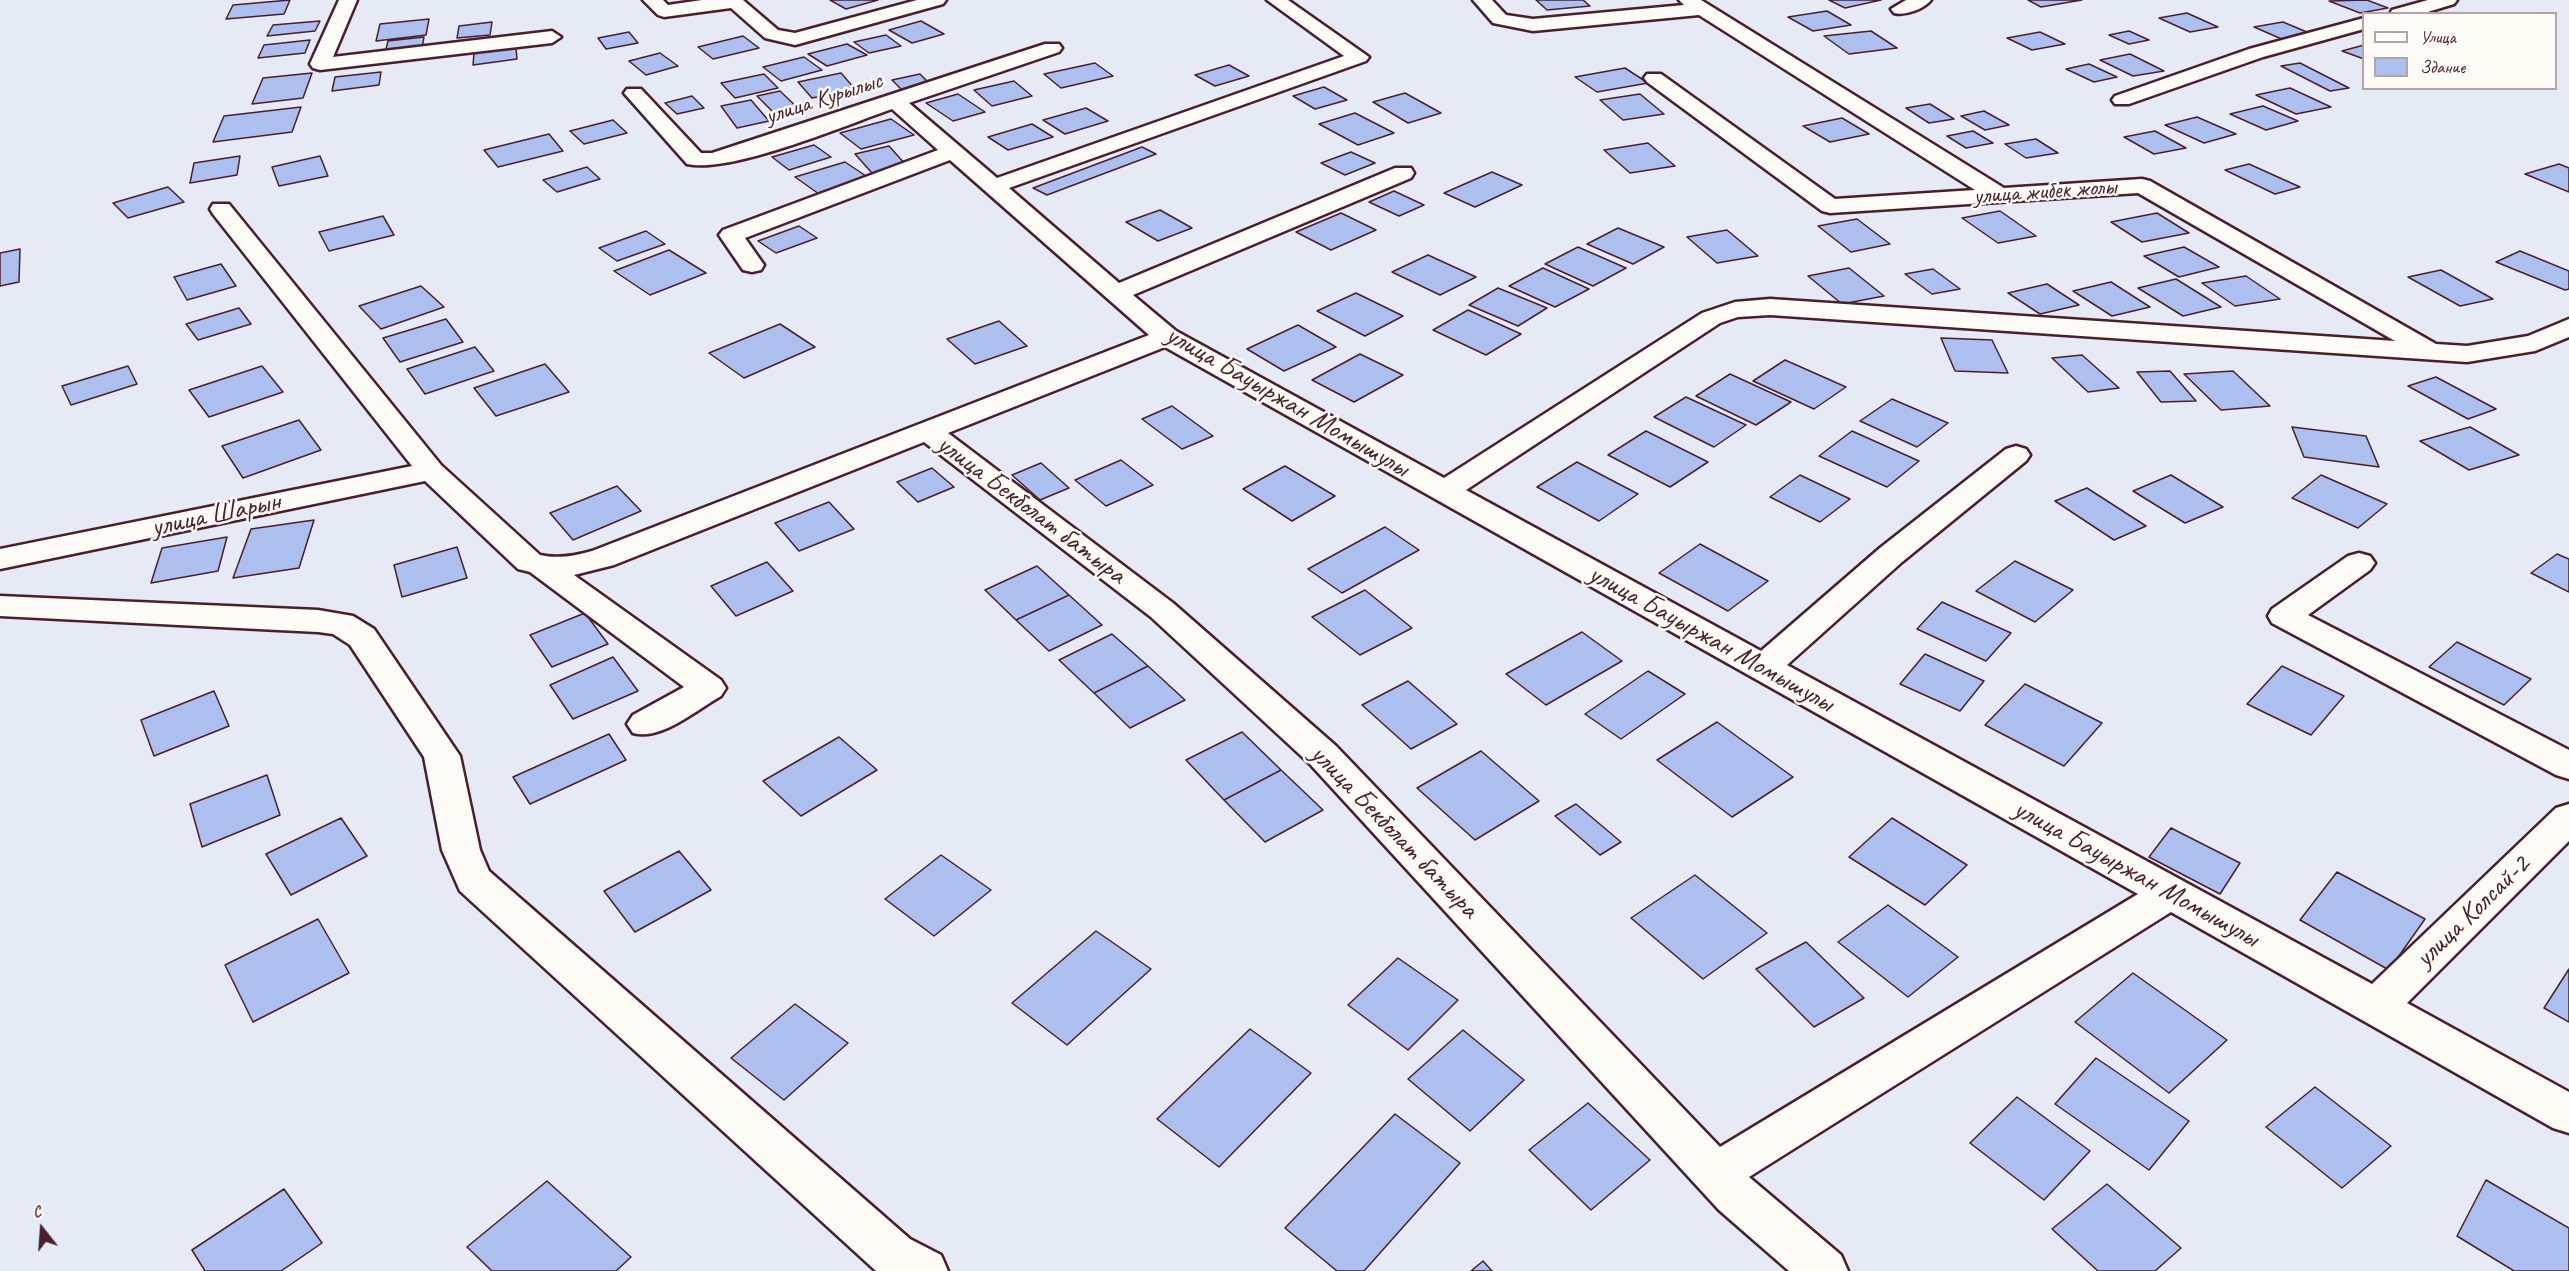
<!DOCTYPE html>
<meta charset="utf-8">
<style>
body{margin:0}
#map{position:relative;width:2569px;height:1271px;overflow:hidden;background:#e5eaf5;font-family:Caveat,sans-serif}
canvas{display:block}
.legend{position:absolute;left:2362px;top:12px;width:195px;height:78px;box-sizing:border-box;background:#fdfcf7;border:2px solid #b5a4a5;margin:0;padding:8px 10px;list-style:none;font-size:18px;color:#4a1f2b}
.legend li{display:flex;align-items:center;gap:12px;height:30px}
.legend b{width:30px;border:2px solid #b5a4a5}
.north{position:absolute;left:12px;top:1199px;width:60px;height:60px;-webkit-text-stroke:4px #fdfcf7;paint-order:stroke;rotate:343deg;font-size:16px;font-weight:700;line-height:24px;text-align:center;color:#4a1f2b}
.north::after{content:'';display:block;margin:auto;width:21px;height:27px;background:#4a1f2b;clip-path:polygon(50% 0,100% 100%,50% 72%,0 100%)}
</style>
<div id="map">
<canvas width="2569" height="1271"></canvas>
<ul class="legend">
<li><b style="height:8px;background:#fdfcf7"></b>Улица</li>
<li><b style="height:16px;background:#adbfef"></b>Здание</li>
</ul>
<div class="north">С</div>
</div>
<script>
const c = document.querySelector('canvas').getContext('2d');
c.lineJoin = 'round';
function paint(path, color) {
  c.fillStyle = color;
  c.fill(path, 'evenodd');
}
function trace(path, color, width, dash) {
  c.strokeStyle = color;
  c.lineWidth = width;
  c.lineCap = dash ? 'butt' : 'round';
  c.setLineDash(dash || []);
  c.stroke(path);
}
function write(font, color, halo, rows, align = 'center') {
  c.font = font + ' Caveat,sans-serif';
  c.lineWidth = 5;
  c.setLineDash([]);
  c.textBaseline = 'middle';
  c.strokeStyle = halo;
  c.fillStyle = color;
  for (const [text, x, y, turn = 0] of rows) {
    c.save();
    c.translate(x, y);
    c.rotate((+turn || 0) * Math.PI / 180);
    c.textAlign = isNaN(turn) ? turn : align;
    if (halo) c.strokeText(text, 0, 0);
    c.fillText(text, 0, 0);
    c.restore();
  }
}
const building = new Path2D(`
 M290,0L284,14L226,19L233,5Z
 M830,0H878L846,9Z
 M1536,0H1583L1590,6L1547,10Z
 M1829,0H1881L1845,8Z
 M2028,0H2082L2041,7Z
 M2367,0L2388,8L2360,13L2329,1Z
 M1827,11L1851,25L1813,31L1788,17Z
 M2187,13L2218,27L2190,32L2159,18Z
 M429,19L426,35L376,41L380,24Z
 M320,21L315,31L267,36L273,25Z
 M921,21L944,34L912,43L889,30Z
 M492,22L490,35L457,38L459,26Z
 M2283,22L2314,35L2284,40L2254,27Z
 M1871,31L1897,48L1849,54L1824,36Z
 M2129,31L2149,40L2129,44L2109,35Z
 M629,32L638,43L606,49L598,38Z
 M2040,32L2065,44L2032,50L2007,38Z
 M886,35L901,46L869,53L854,42Z
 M743,36L759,48L713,59L698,47Z
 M424,37L422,48L385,53L388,41Z
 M310,40L305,53L258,58L264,45Z
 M847,44L867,55L827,66L808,54Z
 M2364,45V59L2342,51Z
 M516,48L517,59L473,65L474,53Z
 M660,53L678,66L646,75L629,61Z
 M2130,54L2164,71L2133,76L2100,60Z
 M804,57L822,70L781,81L763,67Z
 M1095,63L1113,76L1061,88L1044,74Z
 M2300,63L2349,88L2330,91L2281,66Z
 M2089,64L2117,77L2094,82L2066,69Z
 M1229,65L1249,76L1215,86L1195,75Z
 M1625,68L1648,83L1597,92L1575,77Z
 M381,72L379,85L332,91L335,77Z
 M312,73L303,98L252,104L263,78Z
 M841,73L855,89L812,98L798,82Z
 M764,74L778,88L735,98L721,83Z
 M920,74L932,86L903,91L892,80Z
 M1014,81L1032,96L992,106L974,90Z
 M1324,87L1347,100L1315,109L1293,96Z
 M2290,88L2331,107L2296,114L2256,95Z
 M780,91L803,113L779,118L757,96Z
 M1405,93L1441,113L1408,123L1373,102Z
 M958,94L985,112L953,121L926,103Z
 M1640,94L1664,114L1623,120L1600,100Z
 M692,96L704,108L677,114L665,103Z
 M751,100L769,121L737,128L721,106Z
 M1930,104L1954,119L1929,123L1906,108Z
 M2263,106L2298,121L2266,130L2230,114Z
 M301,107L292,132L213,142L224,116Z
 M1086,108L1108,121L1065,134L1043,120Z
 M1984,111L2009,125L1985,130L1961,116Z
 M1355,113L1394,133L1358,145L1319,124Z
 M2197,117L2236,134L2204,143L2165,125Z
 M1842,118L1869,134L1830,142L1803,126Z
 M891,119L914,135L861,149L840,133Z
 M613,120L627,133L584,144L570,131Z
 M1032,124L1053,137L1008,150L988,137Z
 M1973,131L1993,143L1966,148L1947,136Z
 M2155,131L2186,148L2154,154L2124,137Z
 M549,134L563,151L498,167L484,150Z
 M2036,139L2058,153L2026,158L2005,144Z
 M1648,143L1675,166L1630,173L1604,150Z
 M814,145L831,157L789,170L772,157Z
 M889,146L906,165L872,173L855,154Z
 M1142,147L1156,154L1047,195L1033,188Z
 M1351,152L1375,163L1345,175L1321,163Z
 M240,156L237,175L190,183L194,163Z
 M320,156L328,176L279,186L272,167Z
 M845,162L869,178L819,194L795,177Z
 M2249,164L2300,187L2275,194L2225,170Z
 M2559,164L2569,168V192L2525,174Z
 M587,167L600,179L557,192L543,180Z
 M1492,172L1522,185L1475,207L1444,193Z
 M168,187L184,202L128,218L113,203Z
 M1394,191L1424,205L1399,216L1369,202Z
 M1160,210L1192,228L1158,241L1126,222Z
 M2000,211L2036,236L1998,243L1962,218Z
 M1341,213L1376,230L1331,250L1296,232Z
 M2157,213L2189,233L2142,242L2111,222Z
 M383,216L394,235L329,251L319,232Z
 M1857,219L1890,244L1851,252L1818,226Z
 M799,226L817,238L776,253L758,241Z
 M1618,228L1664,247L1633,264L1587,244Z
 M1727,230L1758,256L1717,263L1687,237Z
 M646,231L665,244L617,261L599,248Z
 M1578,247L1626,268L1593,286L1545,264Z
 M2184,247L2219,267L2179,277L2144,256Z
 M20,249L19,282L0,286V253Z
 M669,250L706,273L650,295L614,271Z
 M2520,251L2569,271V289L2565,290L2496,262Z
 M1428,255L1476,277L1440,295L1392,272Z
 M221,264L236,286L187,300L174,277Z
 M1543,268L1589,289L1555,307L1509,286Z
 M1849,268L1884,296L1842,304L1808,276Z
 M1933,269L1960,289L1932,294L1905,274Z
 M2441,270L2493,299L2460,306L2408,277Z
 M2246,276L2280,299L2235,306L2202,283Z
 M2176,279L2221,307L2183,316L2138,288Z
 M2111,282L2150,307L2112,316L2073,291Z
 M2047,284L2079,305L2040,314L2008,293Z
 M421,286L444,307L381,329L359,306Z
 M1498,288L1547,308L1518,326L1469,305Z
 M1356,293L1403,316L1365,336L1317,311Z
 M239,308L251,324L198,340L186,324Z
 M1468,310L1521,334L1486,355L1433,330Z
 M446,319L463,342L400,362L383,338Z
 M999,321L1027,346L975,364L947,339Z
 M780,324L815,347L744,378L709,353Z
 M1298,325L1336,347L1284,371L1247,349Z
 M1941,338L1992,340L2008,373L1955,371Z
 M475,347L494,371L425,394L407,369Z
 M1360,354L1403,375L1354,402L1312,380Z
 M2082,355L2119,388L2088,392L2052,358Z
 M1785,360L1846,387L1814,409L1753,381Z
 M545,364L569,392L496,416L474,388Z
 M128,366L137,384L71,405L62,386Z
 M262,366L283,392L209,417L189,390Z
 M2170,371L2196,401L2161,402L2137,372Z
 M2233,371L2270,406L2221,410L2184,374Z
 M1730,374L1791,402L1756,425L1696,396Z
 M2436,377L2496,409L2468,419L2408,386Z
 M1686,397L1746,425L1714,447L1654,417Z
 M1892,399L1948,423L1917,447L1860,421Z
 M1172,406L1213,436L1182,449L1142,419Z
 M299,420L321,450L243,478L222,446Z
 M2292,427L2366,436L2379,467L2304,457Z
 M2470,427L2519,455L2469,470L2420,441Z
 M1646,431L1708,462L1670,487L1608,455Z
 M1852,431L1919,461L1887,487L1819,456Z
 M1121,460L1153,485L1106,506L1075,480Z
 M1577,462L1638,494L1599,521L1537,487Z
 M1041,463L1069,488L1040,500L1012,475Z
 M1285,466L1335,496L1292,521L1243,489Z
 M932,468L954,487L918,502L897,482Z
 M1800,475L1850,499L1820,522L1770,497Z
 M2171,475L2223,507L2185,523L2133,491Z
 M2321,475L2387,504L2358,528L2292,498Z
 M617,486L641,511L573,540L550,513Z
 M2087,488L2146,526L2114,540L2055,501Z
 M829,502L854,529L799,551L775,523Z
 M314,520L299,568L233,578L251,529Z
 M1385,527L1419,550L1342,593L1308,569Z
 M227,537L218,571L151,583L162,548Z
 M1700,544L1768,581L1728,611L1659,573Z
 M457,547L467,578L402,597L394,565Z
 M2557,554L2569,559V592L2531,573Z
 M2015,561L2073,590L2035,622L1976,591Z
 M767,562L793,591L736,616L711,586Z
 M1037,566L1069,595L1016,620L985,590Z
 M1365,590L1412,628L1360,655L1312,617Z
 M1069,595L1102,625L1049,651L1016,620Z
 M1942,602L2011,633L1986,661L1917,629Z
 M585,613L608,644L552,667L530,635Z
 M1582,632L1622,661L1546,705L1506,674Z
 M1112,634L1148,666L1094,693L1059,660Z
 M2457,642L2531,679L2504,705L2429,667Z
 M1925,654L1984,681L1960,711L1900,684Z
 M613,657L638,691L573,719L550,685Z
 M1148,666L1185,700L1130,728L1094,693Z
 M2282,666L2344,696L2311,735L2247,704Z
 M1648,671L1685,694L1621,739L1585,714Z
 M1408,681L1457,724L1411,749L1362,705Z
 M2025,684L2102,723L2064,766L1985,725Z
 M214,691L229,726L154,756L141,720Z
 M1717,722L1793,777L1732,817L1657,760Z
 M1242,732L1281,770L1224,800L1186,760Z
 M609,734L626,760L530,804L513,777Z
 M839,737L877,770L801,816L763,781Z
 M1481,751L1539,801L1475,840L1417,788Z
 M1281,770L1323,810L1265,842L1224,800Z
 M267,775L280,815L202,847L190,804Z
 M1576,804L1621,842L1600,855L1555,816Z
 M341,818L367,856L291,895L266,854Z
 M1892,818L1967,865L1925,905L1849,857Z
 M2171,828L2240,863L2220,894L2149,857Z
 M679,851L711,890L635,932L604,891Z
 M941,855L991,890L934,936L885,899Z
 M2337,872L2425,919L2389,970L2300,920Z
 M1695,875L1767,933L1703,979L1631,918Z
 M1888,905L1958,957L1908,997L1838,942Z
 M318,919L349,973L253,1022L225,965Z
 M1096,931L1151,969L1067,1045L1012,1003Z
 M1806,942L1864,998L1814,1027L1756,969Z
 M1398,958L1458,1000L1408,1050L1348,1005Z
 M2569,969V1022L2544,1008Z
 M2133,973L2227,1040L2169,1093L2075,1022Z
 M795,1004L848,1043L784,1100L731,1058Z
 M1250,1029L1311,1073L1219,1167L1157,1119Z
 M1463,1030L1524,1080L1470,1131L1408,1079Z
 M2096,1058L2189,1121L2149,1170L2055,1104Z
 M2315,1087L2391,1146L2342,1188L2266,1127Z
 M2017,1097L2090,1151L2044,1200L1970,1143Z
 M1588,1103L1650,1160L1591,1210L1529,1150Z
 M1395,1114L1460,1163L1364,1271H1337L1285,1228Z
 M2486,1180L2569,1228V1271H2514L2457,1236Z
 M547,1181L631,1257L616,1271H492L467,1247Z
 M2107,1184L2181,1248L2155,1271H2098L2052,1229Z
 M284,1189L322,1243L281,1271H205L192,1250Z
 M1483,1261L1492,1271H1471Z`);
const street = new Path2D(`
 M339,0H357L333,57L552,31L561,37L552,43L320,70L313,68L310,64Z
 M643,0H663L668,5L702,0H743L778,30L795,33L917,0H946L943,4L795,45L765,38L731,8L664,17L658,15Z
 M1267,0H1288L1369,57L1366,61L1009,188L1119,283L1395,168H1411L1414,173L1411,178L1133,295L1176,331L1444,478L1702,313L1735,302L1770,299L2395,341L2138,193L1830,213L1822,211L1647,82L1644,78L1647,74H1661L1835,199L1975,190L1699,15L1533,31L1493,23L1473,0H1492L1506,15L1533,19L1684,5L1679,0H1701L2004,188L2142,179L2150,181L2436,344L2467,346L2528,336L2569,319V337L2535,351L2467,362L1770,315L1738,317L1720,323L1466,490L1761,651L1880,548L2006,449L2016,446L2026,449L2030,455L2026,461L1902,562L1787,665L2372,984L2556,808L2569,804V841L2407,1003L2569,1092V1133L2553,1128L2171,912L1749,1177L1841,1255L1848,1271H1789L1719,1210L1310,764L1151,617L924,442L614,565L574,575L721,680L726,688L721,696C696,710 661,741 633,733L627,724L633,715L684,687L530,572L518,569L425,481L0,569V549L412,466L213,214L210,209L213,204H229L441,465L540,555C558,559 575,556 592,551L1149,335L950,160L745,238L764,265L761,270L752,272L743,270L719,235L723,230L938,150L892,109C846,125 730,174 687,164L624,93L627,89H641L701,153H712L1045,44H1059L1062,48L1059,52L909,103L997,178L1344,56ZM1165,347L2138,894L1720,1147L1336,746L1173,603L948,433Z
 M1906,0H1931C1924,9 1905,16 1894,13L1891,9Z
 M2428,0H2457L2454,4L2421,14H2390L2392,10Z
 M2364,18V29L2263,57L2129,104H2115L2112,100L2115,96L2249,49Z
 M2359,553L2370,556L2375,563L2370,570L2308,615L2569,750V779L2556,775L2272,623L2268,616L2272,609L2348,556Z
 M0,596L318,610L353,616L374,629L460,756L480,850L489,871L910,1239L941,1255L948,1271H876L460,891L442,850L424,757L350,645L333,634L318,632L0,616Z`);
const farStreetnames = [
 ["улица Курылыс",824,99,-18],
 ["улица жибек жолы",2045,192,-4]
];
const streetNames = [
 ["улица Бауыржан Момышулы",1287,402,30],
 ["улица Бекболат батыра",1031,510,37],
 ["улица Шарын",216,515,-12],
 ["улица Бауыржан Момышулы",1711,639,29],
 ["улица Бекболат батыра",1394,832,46],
 ["улица Бауыржан Момышулы",2136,874,29],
 ["улица Колсай-2",2473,912,-44]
];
paint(building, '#adbfef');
trace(building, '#4a1f2b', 1.5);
trace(street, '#4a1f2b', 5);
paint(street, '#fdfcf7');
write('24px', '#4a1f2b', '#fdfcf7', farStreetnames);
write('28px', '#4a1f2b', '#fdfcf7', streetNames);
</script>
